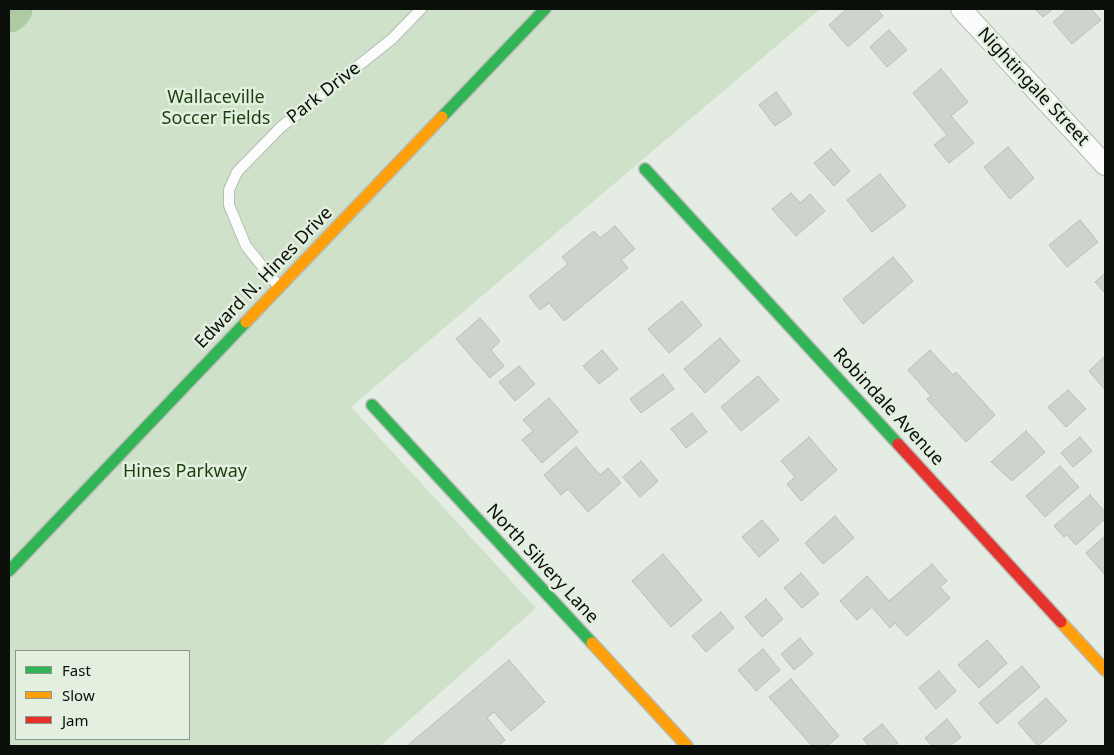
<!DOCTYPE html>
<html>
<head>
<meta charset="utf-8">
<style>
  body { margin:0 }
  #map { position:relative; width:1114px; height:755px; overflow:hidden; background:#e5ece3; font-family:"Noto Sans",sans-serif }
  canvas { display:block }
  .frame { position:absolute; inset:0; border:10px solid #0b0f09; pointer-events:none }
  .legend { position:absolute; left:15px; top:650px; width:175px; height:90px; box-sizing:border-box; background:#e3f0df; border:1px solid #8d9689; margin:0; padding:6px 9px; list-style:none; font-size:15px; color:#0b0f09 }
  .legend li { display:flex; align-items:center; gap:10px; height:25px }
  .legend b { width:25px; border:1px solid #8d9689 }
</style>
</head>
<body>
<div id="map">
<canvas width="1114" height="755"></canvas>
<div class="frame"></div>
<ul class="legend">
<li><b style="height:6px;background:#30b455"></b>Fast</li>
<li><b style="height:6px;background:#ff9f0a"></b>Slow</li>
<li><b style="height:6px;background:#e5322d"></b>Jam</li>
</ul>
</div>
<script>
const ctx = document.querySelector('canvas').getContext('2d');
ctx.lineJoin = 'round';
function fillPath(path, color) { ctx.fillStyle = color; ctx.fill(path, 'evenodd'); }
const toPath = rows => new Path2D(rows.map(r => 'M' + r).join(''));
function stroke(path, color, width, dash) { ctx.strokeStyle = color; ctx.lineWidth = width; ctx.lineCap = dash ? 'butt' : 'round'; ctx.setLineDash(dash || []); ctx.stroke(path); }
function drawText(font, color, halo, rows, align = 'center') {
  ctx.font = font + ' "Noto Sans",sans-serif'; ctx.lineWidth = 5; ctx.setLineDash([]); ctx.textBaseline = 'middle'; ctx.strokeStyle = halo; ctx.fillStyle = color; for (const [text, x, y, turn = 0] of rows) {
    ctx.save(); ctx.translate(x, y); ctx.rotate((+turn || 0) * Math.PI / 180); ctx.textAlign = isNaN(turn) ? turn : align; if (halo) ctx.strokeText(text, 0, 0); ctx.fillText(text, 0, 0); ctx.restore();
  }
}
const green = toPath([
  [9,9,820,9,351,407,536,608,380,746,9,746],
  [16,651,189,651,189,739,16,739]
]);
const river = toPath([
  [9,12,12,9]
]);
const building = toPath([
  [847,9,877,9,883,16,848,47,829,25,847,9],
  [1035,9,1053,9,1043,17,1035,9],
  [1068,9,1091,9,1101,20,1072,44,1053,22,1068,9],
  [889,30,907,50,887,67,870,47,889,30],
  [941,69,968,102,951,116,974,143,949,163,934,145,947,135,913,93,941,69],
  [776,92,792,114,775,126,759,105,776,92],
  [1008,147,1034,178,1010,199,984,167,1008,147],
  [831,149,850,171,834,186,814,163,831,149],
  [880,174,906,206,872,232,847,200,880,174],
  [791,193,800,203,810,194,825,211,796,236,772,209,791,193],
  [1080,220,1098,242,1067,267,1049,245,1080,220],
  [615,226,635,249,621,260,628,268,564,321,549,303,540,310,529,296,568,264,562,257,594,231,600,238,615,226],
  [893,257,913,281,863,324,843,299,893,257],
  [1105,273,1105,293,1095,282,1105,273],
  [682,301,702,325,669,353,648,329,682,301],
  [480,318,500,341,491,350,504,366,490,378,456,339,480,318],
  [720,338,740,361,705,393,684,369,720,338],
  [602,350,618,369,599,384,583,366,602,350],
  [930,350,953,375,956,372,995,415,966,442,927,399,931,396,908,370,930,350],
  [1105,356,1105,390,1089,371,1105,356],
  [519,366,535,384,515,401,499,382,519,366],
  [663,374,674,389,641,413,630,399,663,374],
  [758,376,779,400,741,431,721,407,758,376],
  [1068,390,1086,409,1066,427,1048,407,1068,390],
  [549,398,578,432,542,463,522,440,533,431,523,420,549,398],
  [692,413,707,432,686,448,671,429,692,413],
  [1026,431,1045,452,1012,481,991,462,1026,431],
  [809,437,837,470,801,501,787,484,795,477,781,461,809,437],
  [1080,437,1092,451,1073,467,1061,453,1080,437],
  [576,447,600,475,608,468,621,483,588,512,568,489,561,495,544,475,576,447],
  [641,461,658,481,640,497,623,477,641,461],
  [1060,466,1079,487,1045,517,1026,496,1060,466],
  [1090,495,1105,512,1105,519,1076,545,1067,535,1064,537,1054,526,1090,495],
  [835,516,854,538,823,564,805,543,835,516],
  [762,520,779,540,759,557,742,537,762,520],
  [1105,536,1105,575,1086,553,1105,536],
  [663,554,702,600,671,627,632,581,663,554],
  [932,564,947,581,940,587,950,598,907,636,895,623,890,628,872,607,857,620,840,601,867,576,889,601,932,564],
  [801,573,819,594,802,608,784,588,801,573],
  [766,599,783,619,762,637,745,617,766,599],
  [721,612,734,628,706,652,692,636,721,612],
  [800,638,813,654,794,670,781,654,800,638],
  [987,640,1007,663,979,688,958,665,987,640],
  [763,649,780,670,756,691,738,670,763,649],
  [509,660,545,702,511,731,494,712,487,718,505,740,498,746,407,746,509,660],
  [1022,666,1040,687,997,724,979,703,1022,666],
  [939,671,956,691,936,709,919,688,939,671],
  [791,679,839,736,827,746,812,746,769,697,791,679],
  [1046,698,1067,721,1038,746,1018,723,1046,698],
  [947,719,961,737,950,746,932,746,925,738,947,719],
  [882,724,898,743,894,746,869,746,863,739,882,724]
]);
const path = toPath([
  [9,82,68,9],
  [259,233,471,9],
  [9,497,236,258]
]);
const lane = toPath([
  [279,287,246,246,229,205,229,190,237,172,281,127,392,39,421,9]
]);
const street = toPath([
  [961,9,1105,165]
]);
const fast = toPath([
  [442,117,545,9],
  [645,169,898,444],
  [372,405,592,643],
  [9,571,246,322]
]);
const slow = toPath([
  [246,322,442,117],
  [1061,622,1105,670],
  [592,643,687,746]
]);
const jam = toPath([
  [898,444,1061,622]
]);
const streetNames = [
  ["Nightingale Street",1033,87,47],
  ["Park Drive",324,93,-38],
  ["Edward N. Hines Drive",264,278,-46],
  ["Robindale Avenue",888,407,47],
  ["North Silvery Lane",542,564,47]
];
const parkNames = [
  ["Wallaceville",216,98],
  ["Soccer Fields",216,119],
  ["Hines Parkway",185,472]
];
fillPath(green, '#cfe1c9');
stroke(river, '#aecaa5', 41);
fillPath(building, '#ced4cd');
stroke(building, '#b8bdb6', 1);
stroke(lane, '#b7bdb6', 12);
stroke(street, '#b7bdb6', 22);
stroke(fast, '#b7bdb6', 14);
stroke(slow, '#b7bdb6', 14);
stroke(jam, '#b7bdb6', 14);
stroke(path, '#d7d9d7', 3, [1, 4]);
stroke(lane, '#fbfcfb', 10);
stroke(street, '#fbfcfb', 20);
stroke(fast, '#30b455', 11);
stroke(slow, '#ff9f0a', 11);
stroke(jam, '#e5322d', 11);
drawText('18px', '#0b0f09', '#e3f0df', streetNames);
drawText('18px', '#1b3f0d', '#e3f0df', parkNames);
</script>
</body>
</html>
